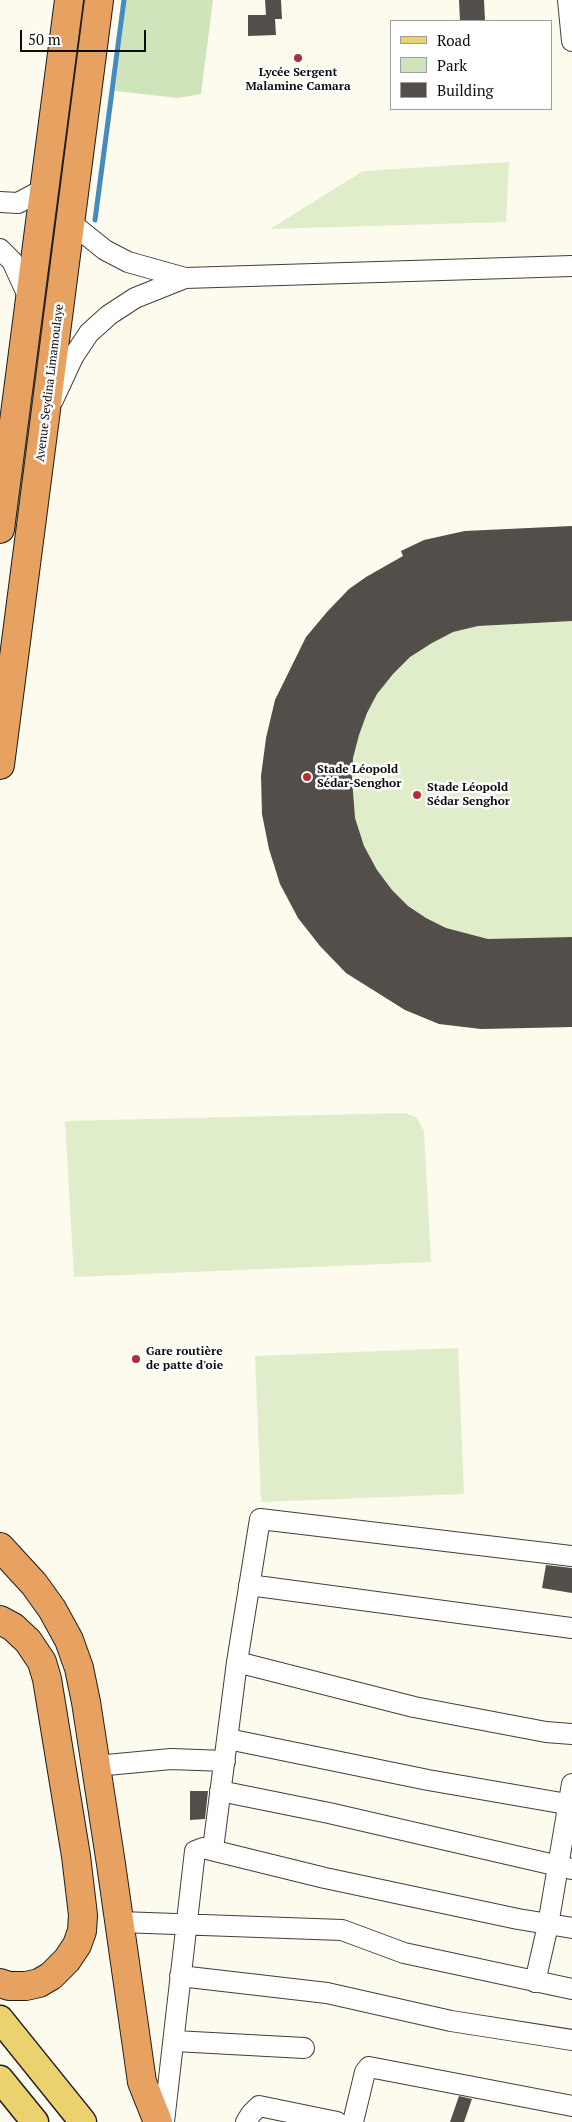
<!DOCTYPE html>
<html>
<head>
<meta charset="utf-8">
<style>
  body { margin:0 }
  #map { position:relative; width:572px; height:2122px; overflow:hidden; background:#fdfbed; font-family:"PT Serif",serif }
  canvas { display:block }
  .legend { position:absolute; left:390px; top:20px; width:162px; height:90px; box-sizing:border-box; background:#fff; border:1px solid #9e9e9e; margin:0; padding:6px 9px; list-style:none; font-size:15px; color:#0c0c0c }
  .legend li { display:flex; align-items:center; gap:10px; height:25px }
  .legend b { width:25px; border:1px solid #9e9e9e }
  .scale { position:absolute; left:20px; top:30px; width:126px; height:22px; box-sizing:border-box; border:2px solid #0c0c0c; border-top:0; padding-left:6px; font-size:15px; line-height:18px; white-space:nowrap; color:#0c0c0c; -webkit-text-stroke:4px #fff; paint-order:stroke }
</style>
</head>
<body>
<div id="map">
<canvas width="572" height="2122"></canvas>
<ul class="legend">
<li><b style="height:6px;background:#ecd16f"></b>Road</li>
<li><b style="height:14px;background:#cfe4ba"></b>Park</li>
<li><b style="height:14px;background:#544e4a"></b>Building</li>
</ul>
<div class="scale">50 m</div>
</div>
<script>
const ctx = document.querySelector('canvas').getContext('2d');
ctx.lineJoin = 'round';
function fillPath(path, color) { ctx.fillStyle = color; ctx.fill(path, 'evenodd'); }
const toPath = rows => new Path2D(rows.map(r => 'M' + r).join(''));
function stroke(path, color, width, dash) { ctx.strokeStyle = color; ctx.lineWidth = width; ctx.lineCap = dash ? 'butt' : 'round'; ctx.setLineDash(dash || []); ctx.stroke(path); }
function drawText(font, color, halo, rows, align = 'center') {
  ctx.font = font + ' "PT Serif",serif'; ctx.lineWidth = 5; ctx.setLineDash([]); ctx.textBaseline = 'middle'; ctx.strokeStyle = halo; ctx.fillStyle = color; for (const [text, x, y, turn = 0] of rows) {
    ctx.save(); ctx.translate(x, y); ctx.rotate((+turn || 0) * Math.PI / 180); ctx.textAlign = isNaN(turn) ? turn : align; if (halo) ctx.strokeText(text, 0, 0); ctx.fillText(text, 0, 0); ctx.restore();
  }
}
const green = toPath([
  [126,0,213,0,201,94,178,98,115,91]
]);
const pitch = toPath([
  [509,162,506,222,270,229,363,171],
  [572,526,572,1027,481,1029,439,1024,405,1010,346,973,320,946,298,918,280,884,269,849,262,814,266,738,275,700,306,637,327,612,349,589,403,556,401,551,424,540,465,531],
  [405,1113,416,1117,424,1131,431,1262,74,1277,65,1121],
  [458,1348,464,1494,261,1502,255,1356]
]);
const stream = toPath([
  [95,220,124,0]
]);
const building = toPath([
  [265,0,281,0,282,19,275,19,276,35,248,36,248,15,266,15],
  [459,0,484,0,485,21,460,21],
  [572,526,572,621,478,626,453,632,432,643,410,657,393,674,377,694,367,713,359,735,353,758,352,778,355,818,364,846,377,870,392,890,408,906,426,918,446,928,488,939,572,937,572,1027,481,1029,439,1024,405,1010,346,973,320,946,298,918,280,884,269,849,262,814,261,776,266,738,275,700,306,637,327,612,349,589,366,577,403,556,401,551,424,540,465,531],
  [546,1565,572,1568,572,1593,542,1588],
  [190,1791,208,1791,205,1819,190,1820],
  [459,2096,472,2099,464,2122,450,2122]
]);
const minor = toPath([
  [568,0,572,41],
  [0,202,18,203,44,189],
  [70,222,105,250,128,262,185,278,572,266],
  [0,249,12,261,29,298],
  [53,400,73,357,89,333,109,315,135,298,185,278],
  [249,1585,572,1628],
  [237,1662,414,1707,546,1732,572,1734],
  [228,1739,428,1780,572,1805],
  [96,1766,171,1759,225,1761],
  [220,1791,329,1813,572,1869],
  [213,1849,237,1662,260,1519,572,1556],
  [120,1922,342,1930,404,1953,572,1989],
  [180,1976,327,1993,451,2021,572,2040],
  [535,1982,548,1925,572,1784],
  [175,2041,304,2048],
  [164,2122,195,1851,203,1848,325,1878,518,1919,572,1928],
  [246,2122,251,2114,259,2106,337,2122],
  [353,2122,365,2072,369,2067,572,2106]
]);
const major = toPath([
  [0,2019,83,2122],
  [0,2079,35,2122]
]);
const highway = toPath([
  [0,529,69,0],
  [0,765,99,0],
  [0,1547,34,1584,52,1609,69,1640,79,1668,86,1702,111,1864,142,2082,158,2122],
  [0,1620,13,1627,28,1641,42,1662,47,1679,76,1856,83,1915,82,1931,77,1945,67,1960,51,1976,39,1983,26,1986,9,1986,0,1983]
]);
const markers = [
  [298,58,5,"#af3134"],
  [307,777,5,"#af3134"],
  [417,795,5,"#af3134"],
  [136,1359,5,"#af3134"]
];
const poiNames = [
  ["Lycée Sergent",298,73,"center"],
  ["Malamine Camara",298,87,"center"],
  ["Stade Léopold",317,770],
  ["Sédar-Senghor",317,784],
  ["Stade Léopold",427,788],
  ["Sédar Senghor",427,802],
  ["Gare routière",146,1352],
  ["de patte d'oie",146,1366]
];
const streetNames = [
  ["Avenue Seydina Limamoulaye",50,383,-83]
];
fillPath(green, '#cfe4ba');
fillPath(pitch, '#e0edcb');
stroke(stream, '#448bc0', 5);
fillPath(building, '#544e4a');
stroke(minor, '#3f3f3f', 22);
stroke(major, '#1d1d1d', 29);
stroke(highway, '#1d1d1d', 30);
stroke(minor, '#fff', 20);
stroke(major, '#ecd16f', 26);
stroke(highway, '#e7a262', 28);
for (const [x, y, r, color] of markers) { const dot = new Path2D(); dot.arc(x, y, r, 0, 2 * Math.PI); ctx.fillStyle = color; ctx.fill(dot); stroke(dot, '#fff', 2); }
drawText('bold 12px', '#0c0c0c', '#fff', poiNames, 'left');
drawText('12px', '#0c0c0c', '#fff', streetNames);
</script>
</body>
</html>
